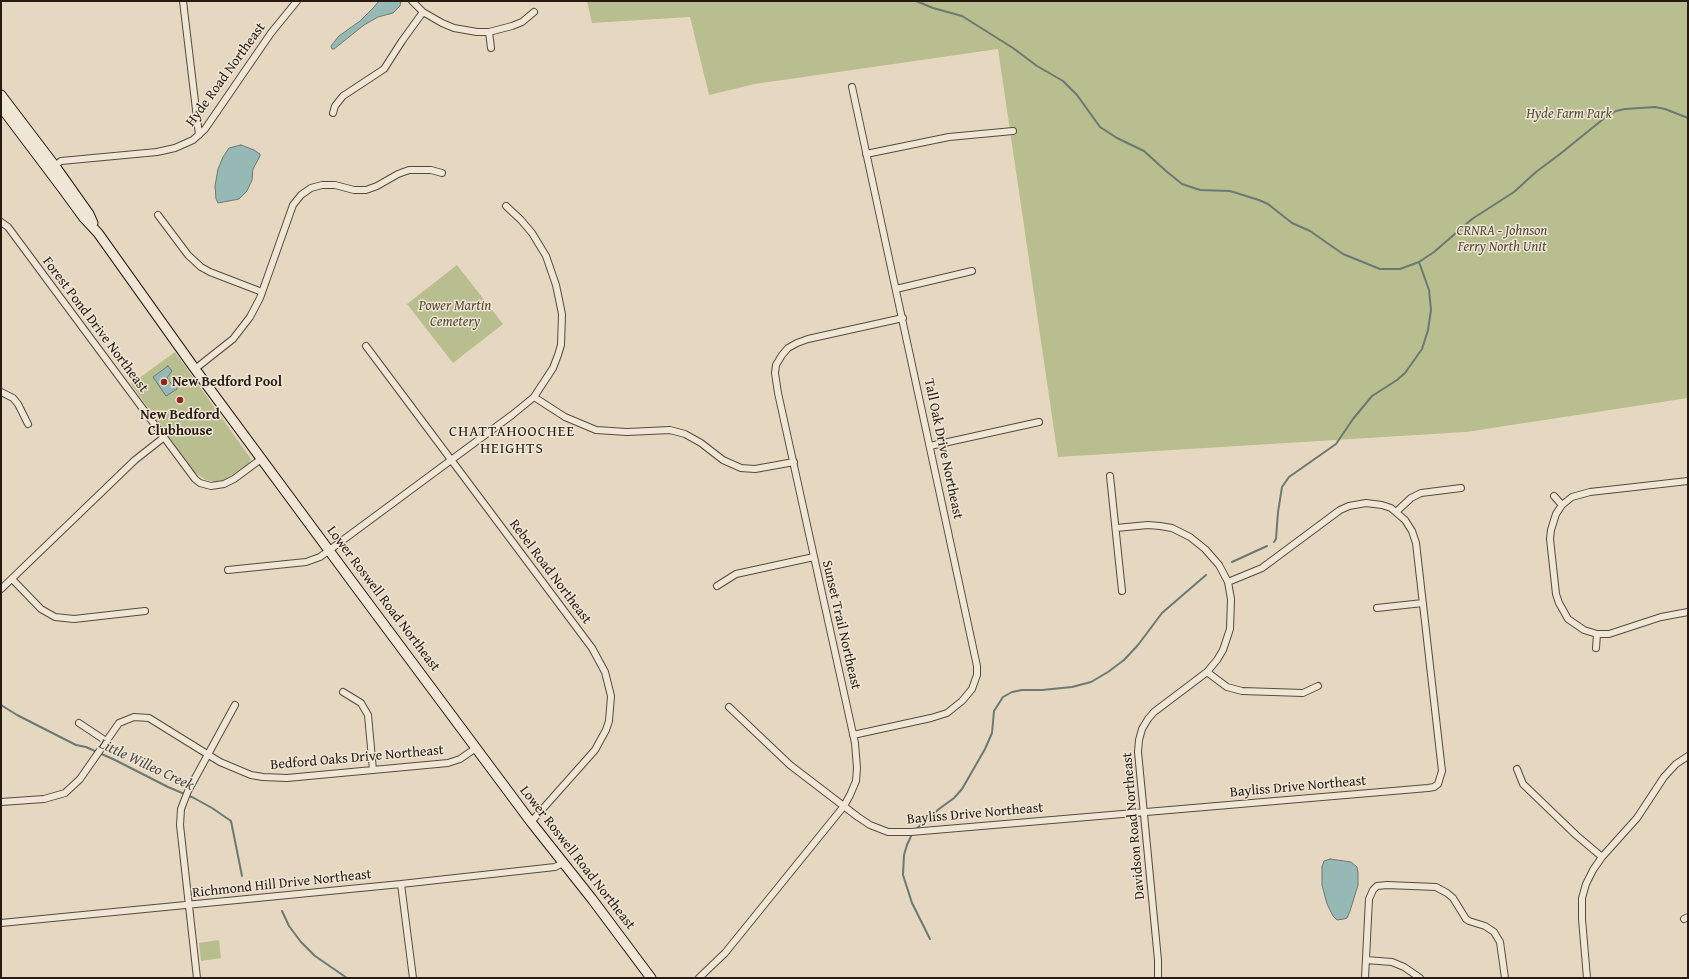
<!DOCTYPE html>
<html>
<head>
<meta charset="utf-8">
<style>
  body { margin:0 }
  #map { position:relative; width:1689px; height:979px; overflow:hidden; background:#e6d8c0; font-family:"Gentium Book Plus",serif }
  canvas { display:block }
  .frame { position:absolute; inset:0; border:2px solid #271a11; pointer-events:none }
</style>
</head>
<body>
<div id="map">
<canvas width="1689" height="979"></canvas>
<div class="frame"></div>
</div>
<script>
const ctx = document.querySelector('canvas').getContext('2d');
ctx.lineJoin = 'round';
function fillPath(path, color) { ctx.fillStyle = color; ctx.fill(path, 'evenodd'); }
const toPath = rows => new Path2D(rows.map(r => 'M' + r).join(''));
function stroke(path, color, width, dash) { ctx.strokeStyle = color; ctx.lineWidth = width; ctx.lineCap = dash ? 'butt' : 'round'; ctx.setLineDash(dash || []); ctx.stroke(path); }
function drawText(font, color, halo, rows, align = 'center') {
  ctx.font = font + ' "Gentium Book Plus",serif'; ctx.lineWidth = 3; ctx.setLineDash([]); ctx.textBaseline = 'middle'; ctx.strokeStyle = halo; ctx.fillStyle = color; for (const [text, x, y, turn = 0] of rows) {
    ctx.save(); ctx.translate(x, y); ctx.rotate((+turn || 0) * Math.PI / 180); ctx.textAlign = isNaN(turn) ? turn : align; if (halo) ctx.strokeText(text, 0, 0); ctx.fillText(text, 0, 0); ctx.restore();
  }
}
const green = toPath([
  [587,1,1688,1,1688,398,1466,432,1058,457,998,49,755,84,709,95,690,17,592,23],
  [457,265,503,324,453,363,407,304],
  [175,352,251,459,248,464,224,481,217,482,206,480,194,472,131,384],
  [219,940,221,958,201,961,199,943]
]);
const water = toPath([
  [379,1,401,1,400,6,393,13,378,17,364,25,334,49,332,49,331,46,339,36,360,21,373,8,379,1],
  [241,145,254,150,260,154,260,156,253,169,252,180,247,191,239,199,218,203,216,199,215,186,218,169,223,157,229,148,241,145],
  [168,366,172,371,167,378,174,387,175,386,177,389,166,396,153,377,168,366],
  [1330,859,1351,862,1357,867,1358,873,1358,885,1350,911,1347,918,1344,919,1337,920,1333,916,1327,904,1322,885,1322,867,1324,861,1330,859]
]);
const stream = toPath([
  [916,1,933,8,962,16,1013,48,1037,66,1063,81,1077,95,1100,127,1117,138,1144,151,1166,171,1182,184,1200,190,1230,191,1259,200,1268,204,1292,223,1310,231,1343,254,1380,269,1400,269,1419,262,1434,252,1472,219,1514,192,1536,172,1560,154,1607,116,1616,111,1625,109,1655,107,1665,109,1688,118],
  [1274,542,1276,539,1278,512,1282,487,1289,477,1336,444,1353,419,1372,396,1397,380,1405,373,1422,349,1428,330,1431,310,1429,290,1419,262],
  [1232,562,1267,546],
  [1,705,17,715,76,745,86,747,115,760,168,787,194,798,212,808,231,821,242,876],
  [915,830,939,809,954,798,962,789,985,749,992,733,994,711,1003,697,1012,692,1022,690,1042,690,1072,687,1091,682,1108,672,1124,660,1138,645,1162,613,1206,575],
  [912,834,907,845,904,855,903,875,912,903,930,939],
  [282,911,289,926,301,942,315,956,347,978]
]);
const street = toPath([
  [183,1,199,135],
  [412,1,423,12,442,23,454,28,477,32,489,32,512,26,522,22,534,12],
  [489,32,491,48],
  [852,87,977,666,977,675,972,689,962,701,947,713,931,718,853,735],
  [333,113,335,106,343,96,384,69,402,41,423,12],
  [866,154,949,137,1013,131],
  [52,168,61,161,157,152,175,148,193,140,205,129,271,33,297,1],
  [158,215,188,255,201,267,210,272,262,292],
  [1,222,8,227,195,479,200,483,211,486,224,484,234,479,261,459],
  [896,289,972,271],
  [366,346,592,648,605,672,611,696,609,721,606,730,595,750,531,822],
  [195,369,233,339,250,317,260,298,293,205,301,195,311,188,322,185,335,185,354,190,366,190,377,186,398,174,409,170,431,170,442,173],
  [1,392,13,398,18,404,28,424],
  [534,397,565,417,596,430,627,432,670,430,685,434,701,443,723,460,741,468,755,469,794,462],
  [930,446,1039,422],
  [1110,476,1122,591],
  [1688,481,1590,492,1572,497,1562,505,1556,514,1551,530,1550,539,1556,594,1559,603,1568,619,1584,630,1597,634,1609,634,1661,617,1688,612],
  [1554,496,1562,505],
  [1396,512,1411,498,1421,493,1461,488],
  [1116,528,1148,525,1160,526,1172,528,1190,537,1205,549,1219,565,1228,582,1231,599,1230,629,1223,650,1217,660,1207,672,1154,712,1148,719,1142,729,1139,740,1138,752,1158,960,1158,978],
  [228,570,306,562,320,557,512,415,534,397,553,368,558,355,561,345,562,314,556,285,546,256,532,233,521,220,506,206],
  [12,579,41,609,55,617,74,619,145,611],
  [717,586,736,574,814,557],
  [1,589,135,460,163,438],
  [1377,608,1423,603],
  [1596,648,1597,634],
  [1207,672,1227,687,1242,691,1303,693,1318,686],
  [343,692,361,703,368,715,373,770],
  [729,707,790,765,858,817,870,825,888,832,911,832,1428,788,1434,787,1438,784,1442,771,1416,543,1412,531,1405,520,1391,508,1382,505,1366,503,1349,506,1340,510,1262,568,1228,582],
  [79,723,106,741],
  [1517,769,1523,784,1576,835,1602,857],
  [1,802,44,799,65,793,80,779,119,723,134,717,149,718,220,762,251,775,263,777,287,778,448,763,460,759,476,748],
  [401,884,413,978],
  [1684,919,1688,917],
  [1,923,401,884,555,867,563,863],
  [1366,960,1392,962,1404,967,1420,978],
  [197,978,180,825,181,809,188,791,235,705],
  [699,978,725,953,844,806,850,795,856,781,857,768,855,743,778,393,775,373,776,365,782,355,788,348,797,343,808,339,903,318],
  [1365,978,1369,899,1373,890,1377,886,1387,885,1436,887,1447,893,1453,898,1466,919,1469,921,1485,926,1494,932,1500,942,1505,978],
  [1587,978,1582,919,1582,898,1586,884,1593,870,1602,857,1637,818,1664,777,1676,764,1688,756]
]);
const secondary = toPath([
  [1,95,55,166,89,214,93,223],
  [1,107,62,188,84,218,98,233,195,369,356,587,531,822,592,899,651,978]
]);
const markers = [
  [164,382,4,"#8f2418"],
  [180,400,4,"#8f2418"]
];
const streetNames = [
  ["Hyde Road Northeast",226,75,-54],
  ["Forest Pond Drive Northeast",95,325,53],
  ["Tall Oak Drive Northeast",943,449,78],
  ["Rebel Road Northeast",550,572,53],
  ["Lower Roswell Road Northeast",383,599,53],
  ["Sunset Trail Northeast",841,625,77],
  ["Bedford Oaks Drive Northeast",357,758,-5],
  ["Bayliss Drive Northeast",1298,787,-5],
  ["Bayliss Drive Northeast",975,814,-5],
  ["Davidson Road Northeast",1134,826,-95],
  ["Lower Roswell Road Northeast",577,858,52],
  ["Richmond Hill Drive Northeast",282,884,-6]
];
const parkNames = [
  ["Hyde Farm Park",1569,114],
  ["CRNRA - Johnson",1502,231],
  ["Ferry North Unit",1502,247],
  ["Power Martin",455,306],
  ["Cemetery",455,322]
];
const poiNames = [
  ["New Bedford Pool",172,382],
  ["New Bedford",180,415,"center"],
  ["Clubhouse",180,431,"center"]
];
const neighbourhoodNames = [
  ["CHATTAHOOCHEE",512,432],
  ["HEIGHTS",512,449]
];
const waterNames = [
  ["Little Willeo Creek",146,765,25]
];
fillPath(green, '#b9be8f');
fillPath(water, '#97b9b6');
stroke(water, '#6a7974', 1);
stroke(stream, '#6a7974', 2);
stroke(street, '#574a3d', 8);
stroke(secondary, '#271a11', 11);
stroke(street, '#efe6d6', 6);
stroke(secondary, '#efe6d6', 9);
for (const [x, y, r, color] of markers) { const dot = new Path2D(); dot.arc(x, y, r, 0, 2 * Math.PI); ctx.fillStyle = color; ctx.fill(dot); stroke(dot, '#efe6d6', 1.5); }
drawText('14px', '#271a11', '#efe6d6', streetNames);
drawText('italic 14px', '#534b37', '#efe6d6', parkNames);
drawText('bold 14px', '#271a11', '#efe6d6', poiNames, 'left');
ctx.letterSpacing = '1px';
drawText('15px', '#271a11', '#efe6d6', neighbourhoodNames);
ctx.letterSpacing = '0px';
drawText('italic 15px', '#494a43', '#efe6d6', waterNames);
</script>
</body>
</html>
